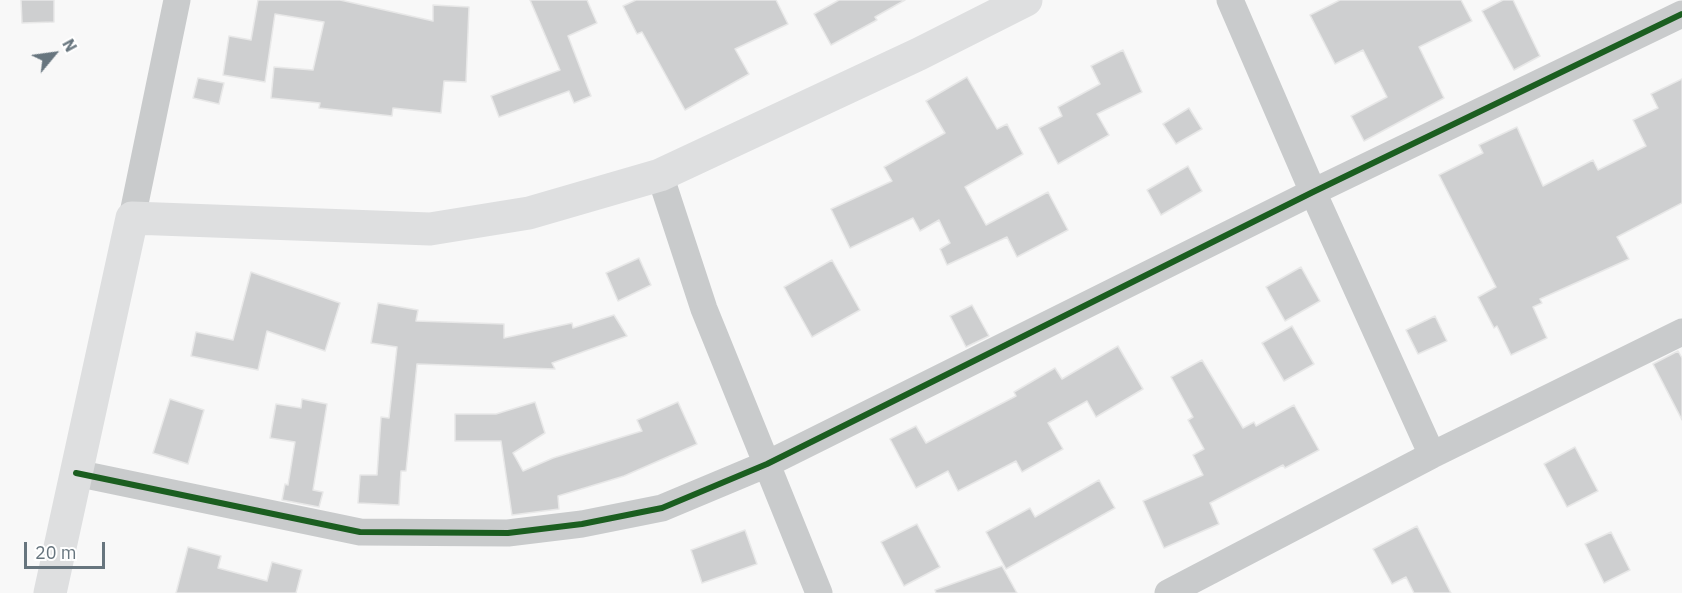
<!DOCTYPE html>
<html>
<head>
<meta charset="utf-8">
<style>
  body { margin:0 }
  #map { position:relative; width:1682px; height:593px; overflow:hidden; background:#f8f8f8; font-family:"IBM Plex Sans",sans-serif }
  canvas { display:block }
  .north { position:absolute; left:24px; top:24px; width:60px; height:60px; -webkit-text-stroke:4px #fff; paint-order:stroke; rotate:61deg; font-size:16px; font-weight:700; line-height:24px; text-align:center; color:#67757e }
  .north::after { content:''; display:block; margin:auto; width:21px; height:27px; background:#67757e; clip-path:polygon(50% 0,100% 100%,50% 72%,0 100%) }
  .scale { position:absolute; left:24px; top:542px; width:81px; height:27px; box-sizing:border-box; border:3px solid #67757e; border-top:0; padding-left:8px; font-size:18px; line-height:21px; white-space:nowrap; color:#67757e; -webkit-text-stroke:4px #fff; paint-order:stroke }
</style>
</head>
<body>
<div id="map">
<canvas width="1682" height="593"></canvas>
<div class="north">N</div>
<div class="scale">20 m</div>
</div>
<script>
const ctx = document.querySelector('canvas').getContext('2d');
ctx.lineJoin = 'round';
function fillPath(path, color) { ctx.fillStyle = color; ctx.fill(path, 'evenodd'); }
const toPath = rows => new Path2D(rows.map(r => 'M' + r).join(''));
function stroke(path, color, width, dash) { ctx.strokeStyle = color; ctx.lineWidth = width; ctx.lineCap = dash ? 'butt' : 'round'; ctx.setLineDash(dash || []); ctx.stroke(path); }
const building = toPath([
  [21,0,54,0,54,22,22,23,21,0],
  [258,0,340,0,433,21,433,5,469,7,466,82,444,81,441,113,393,108,392,116,319,108,320,103,271,98,274,67,313,70,324,22,275,14,265,82,223,75,229,36,251,40,258,0],
  [530,0,587,0,597,23,568,36,591,96,574,103,569,91,499,117,491,96,560,70,530,0],
  [636,0,776,0,788,24,735,49,749,74,685,110,642,32,637,34,623,6,636,0],
  [839,0,905,0,875,17,877,20,831,45,814,14,839,0],
  [1340,0,1461,0,1472,21,1419,47,1444,98,1364,141,1351,116,1387,97,1363,50,1335,64,1310,15,1340,0],
  [1503,0,1513,0,1540,56,1514,70,1482,11,1503,0],
  [1123,50,1142,92,1097,114,1109,135,1058,164,1039,128,1062,116,1058,107,1100,84,1091,66,1123,50],
  [967,77,997,129,1007,124,1023,154,965,187,986,225,1048,192,1068,230,1017,257,1007,237,947,265,940,249,950,243,939,220,920,231,913,218,850,248,831,209,892,181,884,167,945,133,926,101,967,77],
  [198,78,224,83,219,104,193,98,198,78],
  [1682,79,1682,203,1617,237,1629,259,1540,299,1542,303,1533,307,1547,338,1511,355,1497,326,1494,328,1478,297,1496,287,1439,175,1483,153,1479,145,1517,127,1543,186,1593,160,1598,170,1646,146,1633,120,1658,108,1651,94,1682,79],
  [1189,108,1202,129,1176,144,1163,124,1189,108],
  [1188,166,1202,191,1161,215,1147,190,1188,166],
  [639,258,651,285,618,301,606,273,639,258],
  [832,260,860,310,812,337,784,287,832,260],
  [1301,267,1320,301,1285,321,1266,287,1301,267],
  [251,272,340,303,325,351,267,331,258,370,191,356,196,332,233,340,251,272],
  [378,303,418,310,416,321,504,324,504,338,572,323,573,328,614,315,627,336,552,363,555,369,417,364,406,471,401,471,399,505,358,503,360,475,377,475,381,417,389,418,397,347,371,343,378,303],
  [972,305,989,336,966,347,950,316,972,305],
  [1435,316,1447,341,1418,354,1406,330,1435,316],
  [1292,326,1314,364,1284,381,1262,343,1292,326],
  [1118,346,1143,389,1096,417,1087,401,1048,423,1063,449,1022,472,1016,461,958,491,948,471,916,488,890,439,916,426,926,443,1016,396,1014,392,1055,368,1062,379,1118,346],
  [1678,351,1682,358,1682,420,1653,364,1678,351],
  [1202,360,1243,428,1254,422,1256,426,1294,405,1319,450,1285,468,1283,465,1210,503,1219,524,1164,548,1143,501,1203,475,1193,455,1204,449,1188,420,1193,417,1171,377,1202,360],
  [170,399,204,410,188,464,153,453,170,399],
  [302,399,327,404,313,490,323,492,319,507,282,500,285,484,288,485,295,442,270,438,276,404,301,408,302,399],
  [535,402,545,433,513,453,523,471,553,458,642,431,637,420,678,402,697,444,624,476,558,496,559,509,512,515,501,441,455,441,455,414,496,414,535,402],
  [1575,447,1598,491,1567,507,1544,464,1575,447],
  [1099,480,1115,508,1006,569,986,532,1030,508,1035,517,1099,480],
  [917,524,940,567,904,586,881,542,917,524],
  [1417,526,1451,593,1414,593,1406,577,1392,584,1373,549,1417,526],
  [745,530,757,564,702,583,691,550,745,530],
  [1611,532,1630,570,1604,583,1585,544,1611,532],
  [188,547,221,556,218,568,267,581,272,562,302,570,296,593,176,593,188,547],
  [1002,566,1017,593,936,593,935,590,1002,566]
]);
const street = toPath([
  [1230,0,1313,192,1432,455],
  [660,175,704,309,819,593],
  [132,218,177,0],
  [76,473,360,532,508,533,582,524,662,508,767,464,1313,192,1682,14],
  [1168,593,1432,455,1682,332]
]);
const secondary = toPath([
  [50,593,132,218,430,229,529,213,660,175,919,54,1026,0]
]);
const cycleway = toPath([
  [76,473,360,532,508,533,582,524,662,508,767,464,1313,192,1682,14]
]);
fillPath(building, '#cecfd0');
stroke(building, '#e8e8e8', 1.5);
stroke(street, '#c9cbcc', 27);
stroke(secondary, '#dedfe0', 33);
stroke(cycleway, '#1b5e20', 6);
</script>
</body>
</html>
